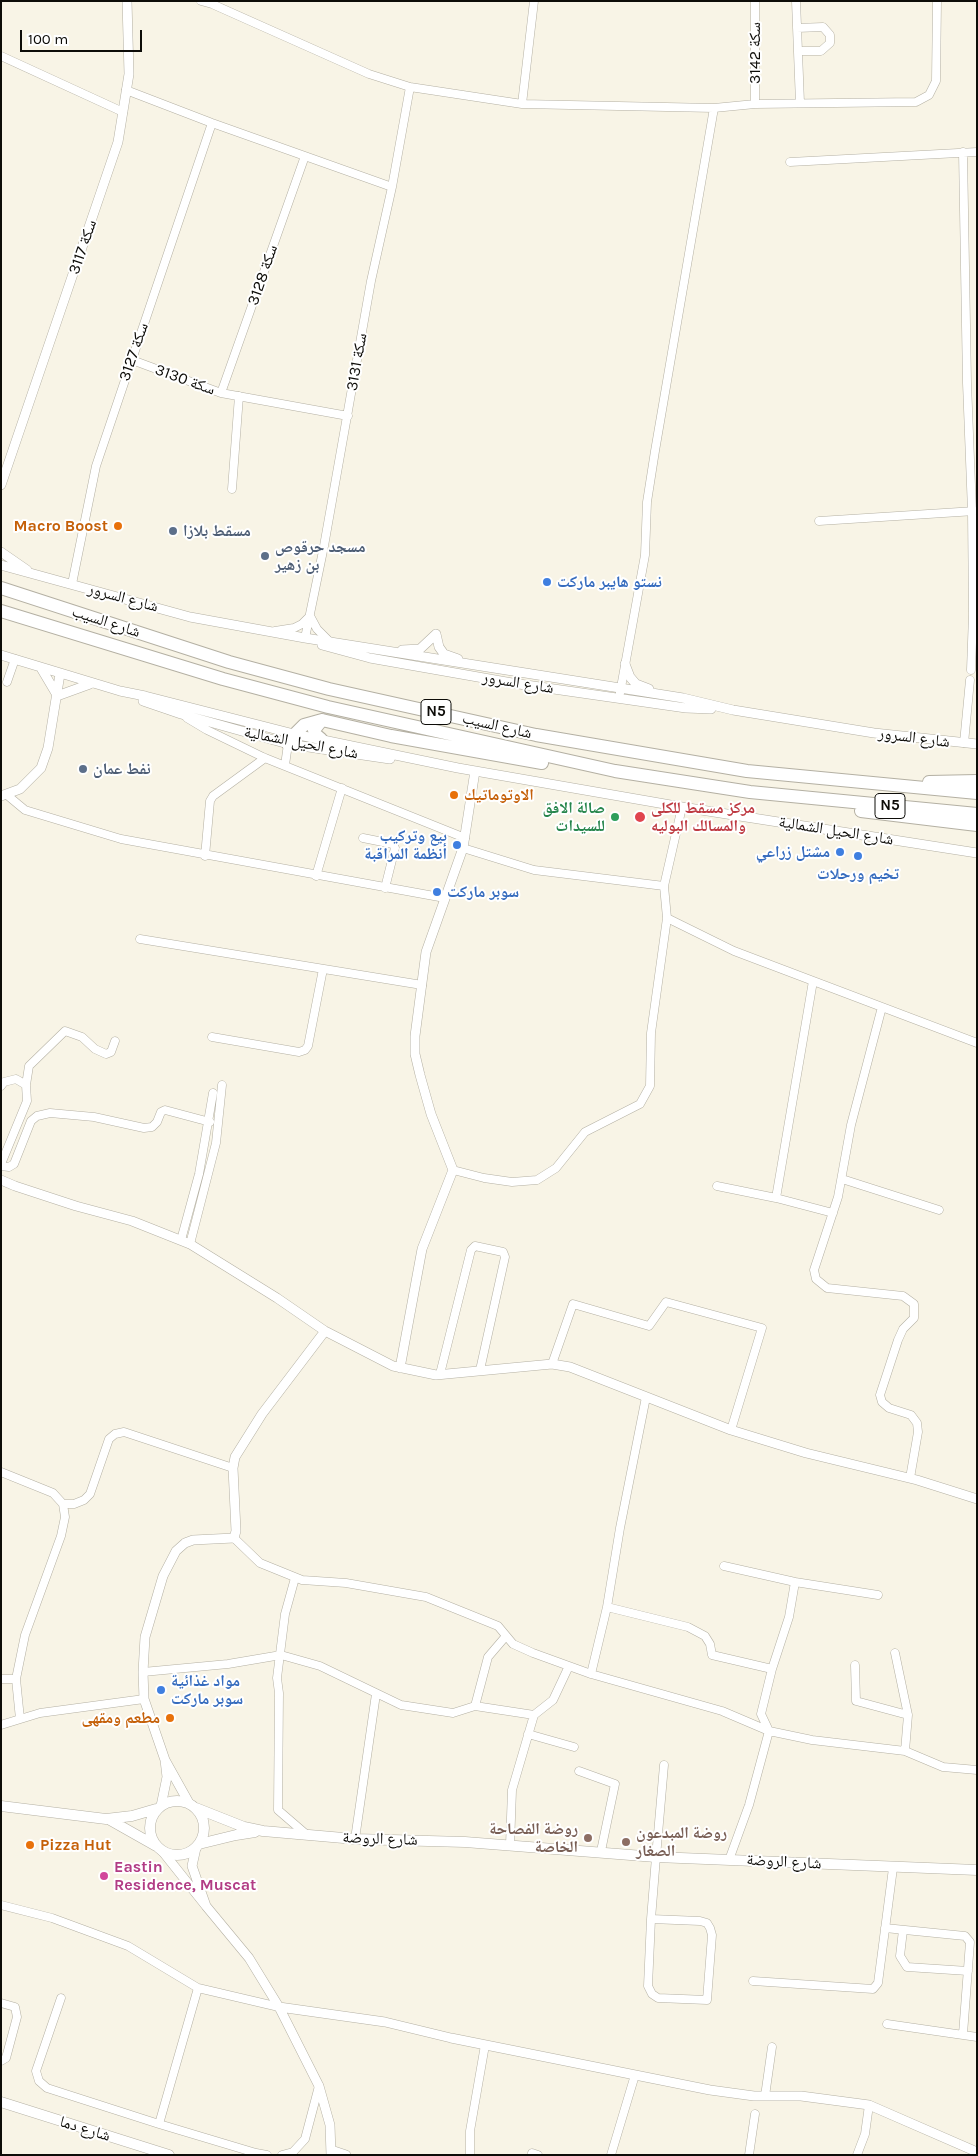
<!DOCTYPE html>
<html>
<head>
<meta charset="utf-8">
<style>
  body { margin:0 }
  #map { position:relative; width:978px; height:2156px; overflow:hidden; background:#f8f4e6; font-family:Karla,sans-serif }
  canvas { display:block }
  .frame { position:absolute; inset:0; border:2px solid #0d0c08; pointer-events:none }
  .scale { position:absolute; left:20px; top:30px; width:122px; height:22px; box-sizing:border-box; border:2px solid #0d0c08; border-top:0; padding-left:6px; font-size:15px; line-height:18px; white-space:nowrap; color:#0d0c08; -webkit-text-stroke:4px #fff; paint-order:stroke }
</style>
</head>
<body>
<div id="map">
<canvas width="978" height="2156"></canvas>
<div class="frame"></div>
<div class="scale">100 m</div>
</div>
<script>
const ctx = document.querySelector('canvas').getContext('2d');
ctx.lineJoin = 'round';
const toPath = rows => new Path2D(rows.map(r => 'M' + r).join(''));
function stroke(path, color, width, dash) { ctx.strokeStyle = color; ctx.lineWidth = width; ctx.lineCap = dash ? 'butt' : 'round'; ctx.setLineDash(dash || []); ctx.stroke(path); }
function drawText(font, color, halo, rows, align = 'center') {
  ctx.font = font + ' Karla,"Noto Naskh Arabic",sans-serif'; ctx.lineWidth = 4; ctx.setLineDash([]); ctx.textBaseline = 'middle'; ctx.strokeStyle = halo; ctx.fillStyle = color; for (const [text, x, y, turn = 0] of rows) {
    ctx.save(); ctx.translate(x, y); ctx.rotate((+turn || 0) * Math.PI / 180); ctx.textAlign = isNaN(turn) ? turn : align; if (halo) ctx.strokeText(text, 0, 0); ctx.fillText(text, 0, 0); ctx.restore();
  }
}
const minor = toPath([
  [201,1,212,4,369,74,410,87,522,104,714,108,755,104,916,102,929,95,936,81,937,1],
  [755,1,755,104],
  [796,1,800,103],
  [797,28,823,27,830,35,830,43,821,51,798,51],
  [1,56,123,112],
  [126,90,212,123,392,187],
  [522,104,534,1],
  [963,152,967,383,972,511,973,615,971,670],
  [790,162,977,152],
  [132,360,221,393,348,416],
  [221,393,305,156],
  [232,489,239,396],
  [819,521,975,511],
  [72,584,96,466,212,123],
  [275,631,294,628,302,624,310,616,317,629,330,642],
  [305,638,324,546,371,281,392,187,410,87],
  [7,682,15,659],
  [620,693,645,555,647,502,655,451,714,108],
  [187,718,207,730,265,758,465,838],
  [964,743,970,680],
  [285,765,288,744],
  [7,795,25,810,121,839,445,898],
  [363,838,393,844,395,848,385,888],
  [463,848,534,870,664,886],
  [205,856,210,801,213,796,265,758],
  [316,876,342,788],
  [667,918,734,951,977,1043],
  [140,939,422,985],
  [882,1007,851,1125,838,1197,814,1270,816,1279,827,1288,903,1296,914,1304,914,1318,903,1329,898,1340,880,1395,882,1402,889,1408,911,1415,917,1423,918,1432,910,1478],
  [212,1037,299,1052,305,1050,308,1046,323,969],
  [1,1086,4,1082,16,1079,26,1085],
  [1,1164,27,1101,26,1085,29,1066,65,1031,82,1037,95,1049,106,1054,111,1052,115,1041],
  [1,1166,9,1167,14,1164,31,1121,37,1116,50,1113,94,1117,144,1128,152,1127,157,1122,161,1112,165,1110,210,1122],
  [453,1170,484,1178,512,1182,537,1180,556,1168,585,1132,640,1104,650,1086,651,1033,667,918,664,886,682,807],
  [842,1179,939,1210],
  [717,1186,776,1198,833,1213],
  [776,1198,813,981],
  [181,1240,199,1174,213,1093],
  [190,1244,216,1143,222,1085],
  [552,1364,573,1304,649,1326,666,1302,762,1328,731,1430],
  [440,1374,471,1250,475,1246,503,1252,505,1257,480,1370],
  [1,1472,53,1493,63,1504,65,1517,61,1536,25,1635,16,1679,20,1719],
  [63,1504,74,1504,84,1500,90,1494,109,1439,115,1434,124,1432,233,1468],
  [234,1538,260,1563,302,1580,346,1583,426,1597,498,1626,513,1644,533,1653,591,1674,722,1711,769,1731,812,1740,905,1751,943,1767,977,1770],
  [724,1566,795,1582,789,1617,772,1669,761,1714,769,1731,749,1805,729,1860],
  [295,1578,285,1614,277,1678,279,1693,278,1810,307,1835],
  [795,1582,878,1595],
  [607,1607,620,1528,646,1397],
  [895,1653,908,1715,905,1751],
  [855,1665,856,1701,908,1715],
  [143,1672,228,1664,281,1655,320,1666,401,1705,453,1713,475,1706,534,1715,553,1700,569,1666],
  [591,1674,607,1607,688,1627,705,1636,710,1644,712,1655,772,1669],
  [1,1679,16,1679],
  [475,1706,488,1657,506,1636],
  [1,1725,40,1713,144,1699],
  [528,1734,574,1747],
  [579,1771,615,1784,601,1851],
  [355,1839,376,1694],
  [510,1845,512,1790,534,1715],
  [1,1905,52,1918,128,1946,198,1988,279,2007],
  [651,1919,700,1921,707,1923,710,1928,712,1935,707,2000,658,1998,652,1994,648,1986,651,1919,656,1857,664,1765],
  [885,1928,965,1936,970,1942,963,2034],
  [903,1930,900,1956,907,1967,968,1971],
  [753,1981,873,1989,878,1983,893,1868],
  [61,1998,36,2071,39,2081,47,2088,159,2124,256,2153,267,2155],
  [1,2003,15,2007,17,2017,6,2058,1,2061],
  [887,2024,977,2037],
  [765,2096,772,2047],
  [159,2124,198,1988],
  [532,2153,538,2155],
  [282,2155,293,2152,305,2139,319,2086],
  [470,2155,470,2131,485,2045],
  [611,2155,635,2075],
  [749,2155,755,2114],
  [857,2155,865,2134,869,2105]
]);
const tertiary = toPath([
  [1,485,118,142,129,74,127,1],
  [1,552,27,570],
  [1,565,190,617,305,638,683,698,733,710,874,733,977,744],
  [436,634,439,647,444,654,458,659],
  [322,645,370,658,512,683,686,708,711,709],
  [402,650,420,649,436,634],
  [1,655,120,691,145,696,294,734,458,768,682,807,977,853],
  [625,664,630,677,636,684,649,689],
  [41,668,57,695],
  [57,696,90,684],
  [143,701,181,714,288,744,390,759],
  [1,796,20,789,41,768,48,748,60,674],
  [1,1180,15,1186,76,1206,132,1221,190,1244,277,1298,325,1331,393,1366,436,1375,552,1364,570,1367,731,1430,806,1453,917,1480,977,1499],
  [400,1368,422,1249,453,1170,431,1114,420,1075,415,1054,415,1036,426,952,463,848,475,771],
  [165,1760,144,1699,143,1672,145,1637,163,1576,176,1551,185,1543,193,1540,234,1538,236,1531,233,1468,235,1457,262,1414,325,1331],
  [161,1806,167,1777,165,1760,189,1803],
  [163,1852,206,1906,192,1866,196,1848],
  [206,1906,249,1958,279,2007,319,2086,330,2125,331,2155],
  [279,2007,385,2022,451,2038,710,2090,754,2096,801,2096,869,2105,977,2152],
  [331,2150,346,2155]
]);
const secondary = toPath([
  '150 1828a27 27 0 1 1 54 0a27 27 0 1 1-54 0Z',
  [1,1806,106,1819,132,1816,156,1809],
  [196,1808,244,1827,263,1831,355,1839,465,1842,656,1857,977,1870],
  [110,1820,156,1846],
  [199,1844,236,1835,255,1832],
  [1,2102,169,2155]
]);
const trunk = toPath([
  [1,588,229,662,329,689,536,735,747,771,977,793],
  [1,611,223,679,328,707,615,771,750,792,977,814],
  [321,739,315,734,314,730,322,720],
  [288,744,292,737,304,725,322,720,391,736,542,763],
  [929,782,977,781],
  [861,811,977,825]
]);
const markers = [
  [118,526,5,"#e8710a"],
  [173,531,5,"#5c6f8a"],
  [265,556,5,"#5c6f8a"],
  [547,582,5,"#3f7fe0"],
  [83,769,5,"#5c6f8a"],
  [454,795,5,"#e8710a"],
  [615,817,5,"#2e9e5b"],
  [640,817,6,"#e0444e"],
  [457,845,5,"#3f7fe0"],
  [840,852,5,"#3f7fe0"],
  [858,856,5,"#3f7fe0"],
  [437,892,5,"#3f7fe0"],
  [161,1690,5,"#3f7fe0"],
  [170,1718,5,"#e8710a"],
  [588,1838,5,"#8d6e63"],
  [626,1842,5,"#8d6e63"],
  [30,1845,5,"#e8710a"],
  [104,1876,5,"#d1479c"]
];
const shields = [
  [436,712,30],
  [890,806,30]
];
const shieldNames = [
  ["N5",436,712],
  ["N5",890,806]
];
const streetNames = [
  ["سكة 3142",755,53,-90],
  ["سكة 3117",83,247,-71],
  ["سكة 3128",263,275,-71],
  ["سكة 3127",134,352,-71],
  ["سكة 3131",357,362,-80],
  ["سكة 3130",185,380,20],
  ["شارع السرور",123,598,15],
  ["شارع السيب",106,622,18],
  ["شارع السرور",518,683,9],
  ["شارع السيب",497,726,13],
  ["شارع السرور",914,738,7],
  ["شارع الحيل الشمالية",301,743,11],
  ["شارع الحيل الشمالية",836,831,9],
  ["شارع الروضة",380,1839,2],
  ["شارع الروضة",784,1862,3],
  ["شارع دما",85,2129,17]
];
const foodNames = [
  ["Macro Boost",108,526],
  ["الاوتوماتيك",464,795,"left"],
  ["مطعم ومقهى",160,1718],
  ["Pizza Hut",40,1845,"left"]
];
const serviceNames = [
  ["مسقط بلازا",183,531],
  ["مسجد حرقوص",275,547],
  ["بن زهير",275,565],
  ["نفط عمان",93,769]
];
const shopNames = [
  ["نستو هايبر ماركت",557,582],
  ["بيع وتركيب",447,836,"right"],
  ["أنظمة المراقبة",447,854,"right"],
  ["مشتل زراعي",830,852,"right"],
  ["تخيم ورحلات",858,874,"center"],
  ["سوبر ماركت",447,892],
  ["مواد غذائية",171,1681],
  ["سوبر ماركت",171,1699]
];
const leisureNames = [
  ["صالة الافق",605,808],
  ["للسيدات",605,826]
];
const healthNames = [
  ["مركز مسقط للكلى",651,808],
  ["والمسالك البوليه",651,826]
];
const educationNames = [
  ["روضة الفصاحة",578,1829],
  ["الخاصة",578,1847],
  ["روضة المبدعون",636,1833,"left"],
  ["الصغار",636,1851,"left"]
];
const hotelNames = [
  ["Eastin",114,1867],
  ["Residence, Muscat",114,1885]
];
stroke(minor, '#b4b0a3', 9);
stroke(tertiary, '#b4b0a3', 10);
stroke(secondary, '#b4b0a3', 11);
stroke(trunk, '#b4b0a3', 14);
stroke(minor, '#fff', 8);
stroke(tertiary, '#fff', 9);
stroke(secondary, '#fff', 10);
stroke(trunk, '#fff', 12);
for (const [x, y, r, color] of markers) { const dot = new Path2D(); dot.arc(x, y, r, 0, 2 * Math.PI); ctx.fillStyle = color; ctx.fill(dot); stroke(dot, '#fff', 2); }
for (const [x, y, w] of shields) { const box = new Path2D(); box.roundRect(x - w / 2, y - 12.5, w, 25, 4); ctx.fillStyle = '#fff'; ctx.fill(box); stroke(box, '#0d0c08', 1); }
drawText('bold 15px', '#0d0c08', null, shieldNames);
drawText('16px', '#0d0c08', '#fff', streetNames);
drawText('bold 16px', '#c56008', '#fff', foodNames, 'right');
drawText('bold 16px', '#4e5e75', '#fff', serviceNames, 'left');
drawText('bold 16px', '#366cbe', '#fff', shopNames, 'left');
drawText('bold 16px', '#27864d', '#fff', leisureNames, 'right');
drawText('bold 16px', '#be3a42', '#fff', healthNames, 'left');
drawText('bold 16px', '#785e54', '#fff', educationNames, 'right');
drawText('bold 16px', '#b23c85', '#fff', hotelNames, 'left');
</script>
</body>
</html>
